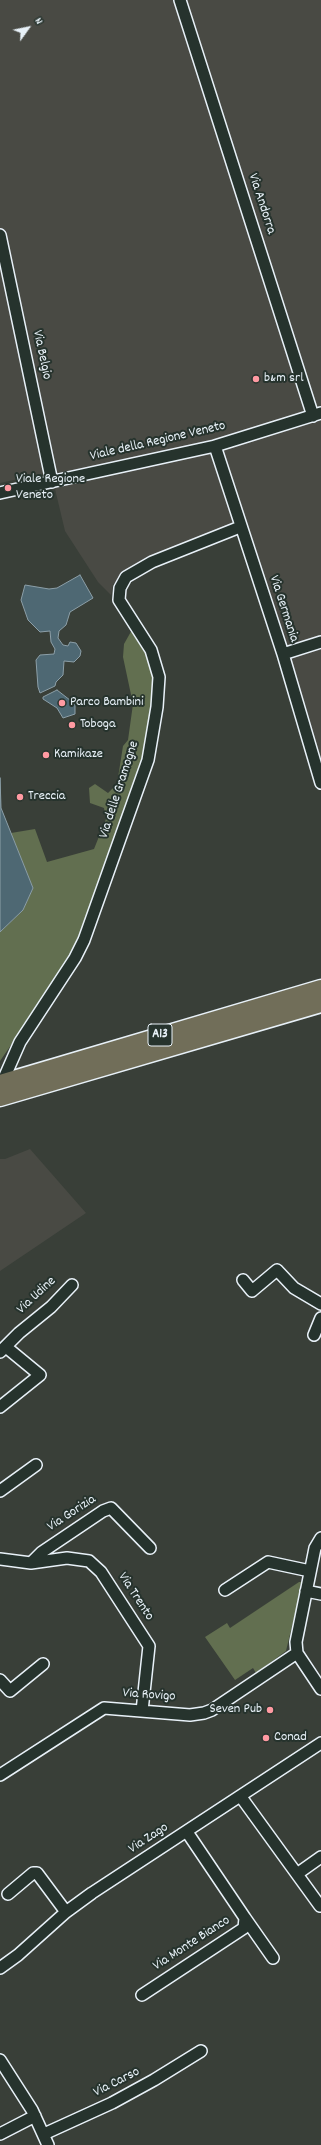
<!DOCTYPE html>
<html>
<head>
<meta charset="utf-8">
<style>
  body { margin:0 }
  #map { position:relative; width:321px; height:2145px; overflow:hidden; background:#393f38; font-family:Dekko,sans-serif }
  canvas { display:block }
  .north { position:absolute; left:8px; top:8px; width:40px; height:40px; -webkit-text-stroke:3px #26332d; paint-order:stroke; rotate:57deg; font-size:11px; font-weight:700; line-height:16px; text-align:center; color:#e8f1f8 }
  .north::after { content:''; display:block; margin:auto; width:14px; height:18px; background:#e8f1f8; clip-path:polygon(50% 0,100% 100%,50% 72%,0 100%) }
</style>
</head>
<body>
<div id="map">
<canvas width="321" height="2145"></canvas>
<div class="north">N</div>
</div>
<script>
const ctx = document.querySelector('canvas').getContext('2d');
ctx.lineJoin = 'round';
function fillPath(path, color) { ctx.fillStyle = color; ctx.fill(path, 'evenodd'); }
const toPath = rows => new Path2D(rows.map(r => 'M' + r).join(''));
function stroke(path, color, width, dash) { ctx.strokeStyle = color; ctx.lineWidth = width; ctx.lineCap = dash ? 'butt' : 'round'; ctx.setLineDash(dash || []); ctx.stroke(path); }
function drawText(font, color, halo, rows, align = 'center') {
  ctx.font = font + ' Dekko,sans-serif'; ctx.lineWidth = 4; ctx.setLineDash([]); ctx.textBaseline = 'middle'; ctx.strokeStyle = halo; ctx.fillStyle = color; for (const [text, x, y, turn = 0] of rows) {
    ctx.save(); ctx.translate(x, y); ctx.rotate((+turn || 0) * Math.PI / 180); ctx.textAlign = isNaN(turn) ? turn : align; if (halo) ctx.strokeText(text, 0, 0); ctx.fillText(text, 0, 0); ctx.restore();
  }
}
const built = toPath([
  [0,0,321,0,321,786,238,528,124,576,113,584,111,595,98,582,65,531,51,472,0,483],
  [30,1149,86,1213,0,1271,0,1159,5,1159]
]);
const green = toPath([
  [133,628,148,652,160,708,83,941,0,1061,0,932,23,910,33,888,11,833,35,829,47,862,94,849,106,819,104,808,90,803,89,788,95,784,108,793,117,784,123,746,128,740,133,704,123,657,124,644],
  [299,1582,301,1582,297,1605,286,1651,256,1673,253,1668,235,1680,205,1637,227,1623,230,1628]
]);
const water = toPath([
  [80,575,93,598,70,612,66,625,59,631,58,638,63,645,68,646,70,642,76,643,81,651,80,656,74,662,64,661,63,675,56,682,55,686,40,693,38,687,36,660,40,655,54,654,55,649,51,642,50,631,40,632,28,620,21,600,25,585,49,589,57,588,80,575],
  [57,690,75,704,75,714,63,718,57,708,43,699,43,697,57,690],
  [0,778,1,808,33,888,23,910,0,932,0,778]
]);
const minor = toPath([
  [180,0,313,416],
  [0,235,52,482],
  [215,446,283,654,321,783],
  [0,493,215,446,321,413],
  [283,654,321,642],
  [5,1076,20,1042,75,958,84,940,148,760,157,707,159,677,151,650,119,600,120,588,126,577,152,562,240,527],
  [243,1280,252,1291,277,1270,294,1288,321,1304],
  [314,1335,321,1318],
  [0,1352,19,1333,51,1307,72,1285],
  [0,1407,40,1375,6,1347],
  [0,1491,36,1465],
  [321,1538,315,1548,312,1563,296,1642,297,1653,321,1689],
  [0,1559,31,1563,67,1558,89,1561,101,1572,149,1646,142,1711],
  [31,1563,42,1552,103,1511,111,1508,150,1548],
  [225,1590,268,1562,310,1571],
  [306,1591,321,1594],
  [0,1680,10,1691,43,1664],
  [0,1775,104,1708,190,1715,204,1713,212,1710,297,1653],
  [241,1797,320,1906],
  [297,1874,321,1857],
  [8,1894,33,1873,37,1873,66,1912],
  [245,1918,273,1958],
  [0,1968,18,1955,66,1912,92,1893,321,1743],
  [142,1995,244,1928,245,1918,187,1832],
  [0,2060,32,2110,48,2145],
  [0,2134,35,2116],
  [44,2134,112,2103,154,2080,201,2051]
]);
const highway = toPath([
  [0,1083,321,988],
  [0,1098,321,1004]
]);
const markers = [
  [256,379,4,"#ff9aa2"],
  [8,488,4,"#ff9aa2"],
  [62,703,4,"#ff9aa2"],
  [72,725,4,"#ff9aa2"],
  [46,755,4,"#ff9aa2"],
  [20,797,4,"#ff9aa2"],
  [270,1710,4,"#ff9aa2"],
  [266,1738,4,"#ff9aa2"]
];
const shields = [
  [160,1035,24]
];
const shieldNames = [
  ["A13",160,1035]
];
const streetNames = [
  ["Via Andorra",261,204,72],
  ["Via Belgio",41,355,78],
  ["Viale della Regione Veneto",158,442,-13],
  ["Via Germania",283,609,72],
  ["Via delle Gramogne",120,790,-72],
  ["Via Udine",37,1296,-43],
  ["Via Gorizia",72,1514,-33],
  ["Via Trento",135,1597,57],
  ["Via Rovigo",149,1696,4],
  ["Via Zago",149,1839,-33],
  ["Via Monte Bianco",192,1944,-33],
  ["Via Carso",117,2083,-27]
];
const poiNames = [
  ["b&m srl",264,379],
  ["Viale Regione",16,480],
  ["Veneto",16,496],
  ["Parco Bambini",70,703],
  ["Toboga",80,725],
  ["Kamikaze",54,755],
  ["Treccia",28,797],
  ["Seven Pub",262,1710,"right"],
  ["Conad",274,1738]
];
fillPath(built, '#494a44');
fillPath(green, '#626f50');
fillPath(water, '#4e6873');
stroke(water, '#8c9fa8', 1);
stroke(minor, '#e8f1f8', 14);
stroke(highway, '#e8f1f8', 19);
stroke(minor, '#26332d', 11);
stroke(highway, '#716e59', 16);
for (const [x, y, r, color] of markers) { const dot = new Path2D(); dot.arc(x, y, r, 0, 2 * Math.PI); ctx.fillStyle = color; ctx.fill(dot); stroke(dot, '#26332d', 1.5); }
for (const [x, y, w] of shields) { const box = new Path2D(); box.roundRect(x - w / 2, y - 11, w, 22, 3); ctx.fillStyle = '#26332d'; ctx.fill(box); stroke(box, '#e8f1f8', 1); }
drawText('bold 13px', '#e8f1f8', null, shieldNames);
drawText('14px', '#e8f1f8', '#26332d', streetNames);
drawText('14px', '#e8f1f8', '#26332d', poiNames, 'left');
</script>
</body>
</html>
